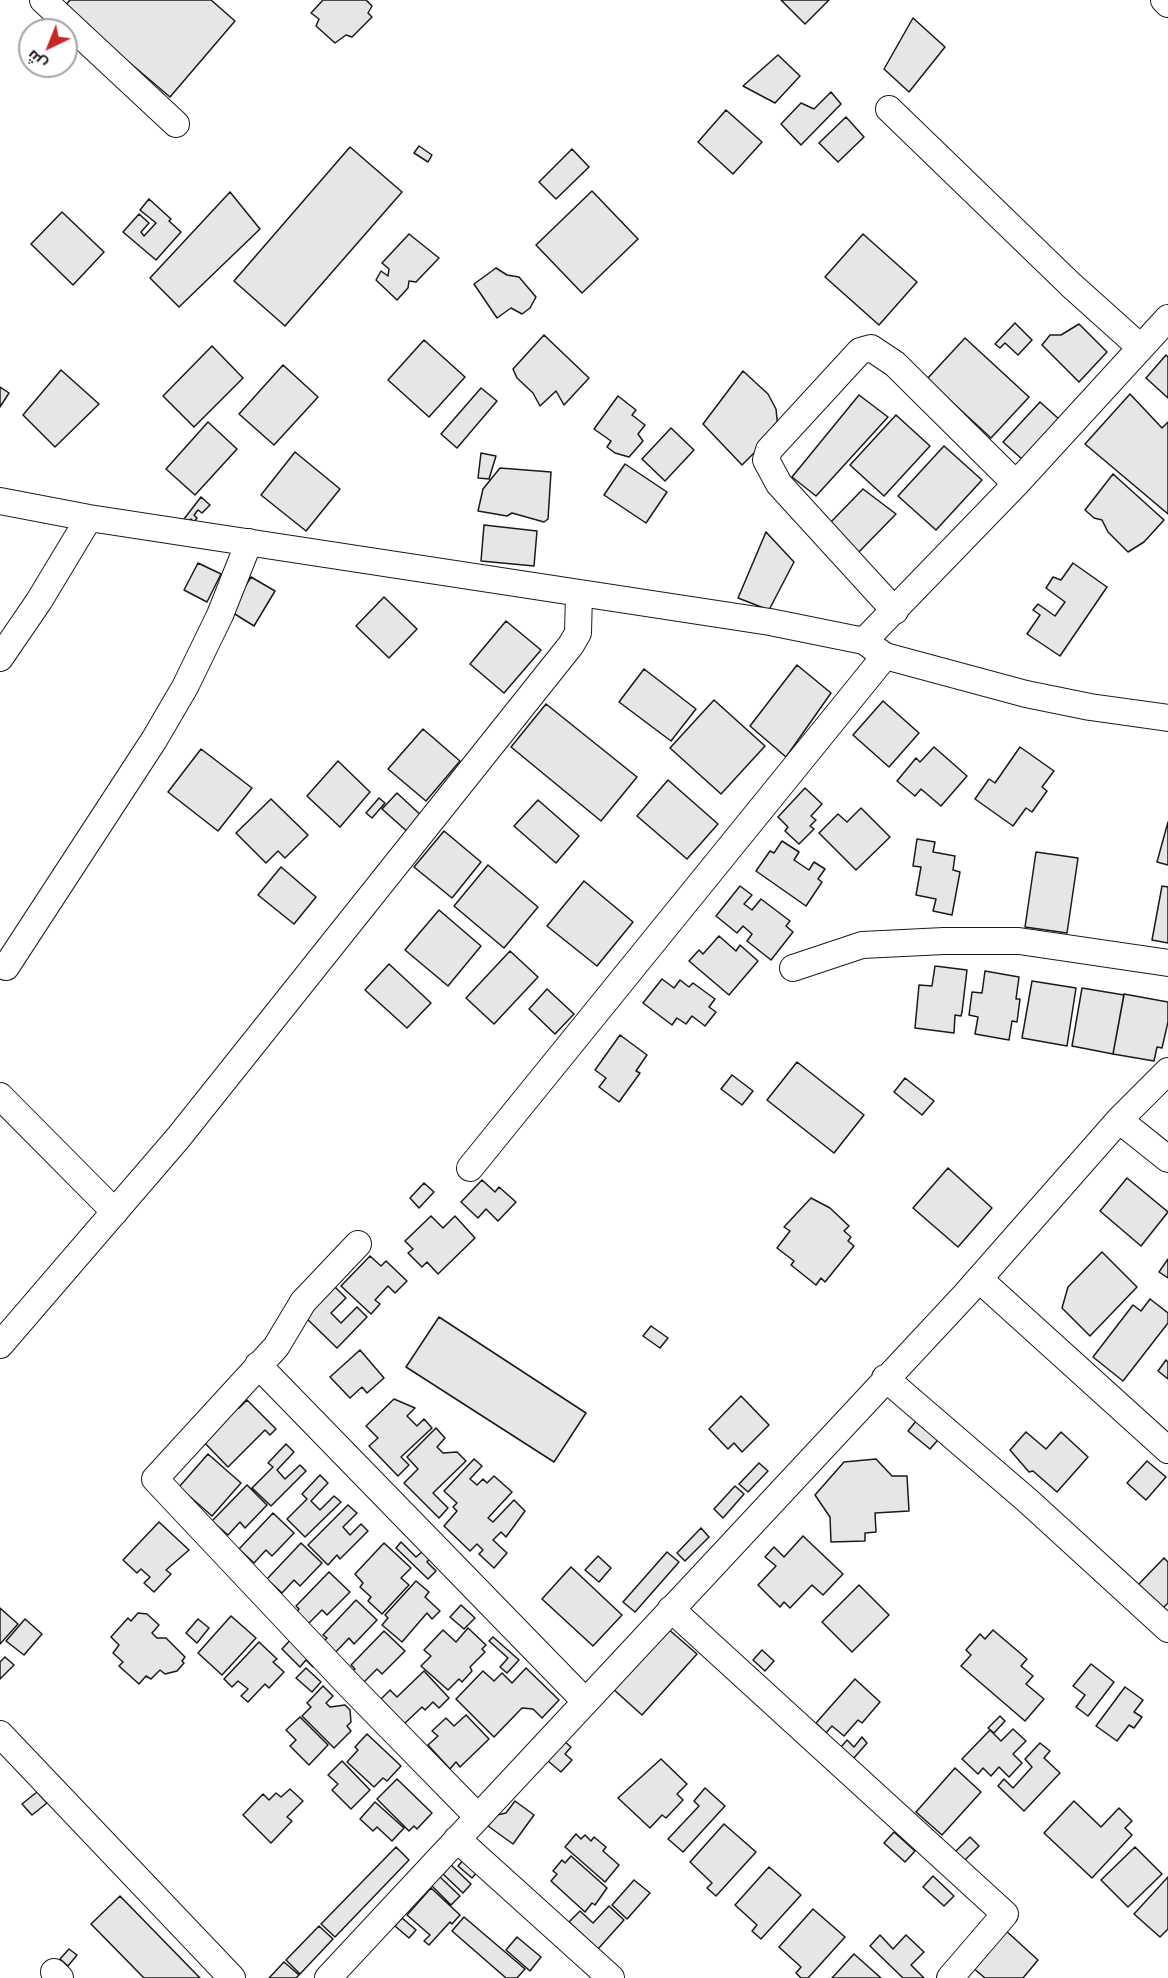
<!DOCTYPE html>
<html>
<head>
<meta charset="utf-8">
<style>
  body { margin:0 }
  #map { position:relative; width:1168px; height:1978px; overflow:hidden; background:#fff; font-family:"Space Grotesk",Cairo,sans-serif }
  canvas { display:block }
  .north { position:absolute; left:18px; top:18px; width:60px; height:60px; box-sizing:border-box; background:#fff; border:2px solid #a3a3a3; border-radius:50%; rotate:223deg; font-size:16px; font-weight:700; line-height:24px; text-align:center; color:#1a1a1a }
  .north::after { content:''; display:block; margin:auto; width:21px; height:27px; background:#c62828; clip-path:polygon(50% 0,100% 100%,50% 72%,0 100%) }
</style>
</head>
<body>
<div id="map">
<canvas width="1168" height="1978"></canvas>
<div class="north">ش</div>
</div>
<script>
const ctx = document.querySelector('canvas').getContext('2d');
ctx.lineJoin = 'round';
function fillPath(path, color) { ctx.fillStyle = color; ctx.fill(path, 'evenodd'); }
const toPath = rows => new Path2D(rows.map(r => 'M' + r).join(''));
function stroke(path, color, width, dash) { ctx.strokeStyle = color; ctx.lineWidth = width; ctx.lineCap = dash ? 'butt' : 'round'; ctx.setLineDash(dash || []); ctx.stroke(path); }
const building = toPath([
  [70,0,211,0,235,21,170,97,64,7,70,0],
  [323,0,366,0,372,6,368,13,372,17,352,37,346,35,335,43,316,26,319,19,311,13,323,0],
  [781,0,829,0,805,24,781,0],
  [913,18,945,47,909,92,884,69,913,18],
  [778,55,800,76,775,103,743,86,778,55],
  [831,92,841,104,801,145,781,124,801,103,814,109,831,92],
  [726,110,762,142,733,174,698,142,726,110],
  [846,117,864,137,838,162,819,143,846,117],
  [419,146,432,155,428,162,414,153,419,146],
  [350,147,402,192,285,326,234,281,350,147],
  [572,149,589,167,556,199,539,182,572,149],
  [592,191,638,239,582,293,536,245,592,191],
  [230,192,260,229,179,307,150,278,230,192],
  [149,199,171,219,169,221,181,232,156,260,123,232,139,214,149,223,141,232,144,236,156,223,140,210,149,199],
  [62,212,104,252,73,285,31,244,62,212],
  [409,234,439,258,416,282,409,281,408,288,397,300,376,280,381,271,388,276,389,269,382,263,409,234],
  [863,234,917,282,879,325,825,277,863,234],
  [496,268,507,275,519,277,536,297,530,308,522,314,511,308,497,318,474,284,496,268],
  [1015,323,1032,340,1018,355,1005,343,1000,348,995,344,1015,323],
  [1079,324,1107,352,1079,382,1042,345,1050,335,1061,335,1079,324],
  [544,335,589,378,564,405,556,391,540,406,533,393,517,378,513,369,544,335],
  [965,338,1029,397,991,438,927,379,965,338],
  [424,340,465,377,429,417,388,380,424,340],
  [212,346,243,378,194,427,163,396,212,346],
  [1166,355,1168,357,1168,398,1146,378,1166,355],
  [283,365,318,397,274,445,239,414,283,365],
  [61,370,99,404,55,447,23,415,61,370],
  [743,371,768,394,776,409,778,429,742,465,703,424,743,371],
  [0,387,9,393,0,407,0,387],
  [481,388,497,401,457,448,441,434,481,388],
  [1130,394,1162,428,1168,422,1168,514,1085,444,1130,394],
  [859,395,888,417,816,496,792,477,859,395],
  [618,396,636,410,632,415,645,425,638,434,643,441,629,457,615,453,607,447,611,441,594,429,618,396],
  [1040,402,1060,420,1023,460,1003,442,1040,402],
  [896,415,930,446,884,496,850,465,896,415],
  [208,422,237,449,195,495,166,469,208,422],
  [671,428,694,450,665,481,642,459,671,428],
  [944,446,982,480,936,530,898,496,944,446],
  [295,452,340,489,306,531,261,495,295,452],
  [481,453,496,456,489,479,478,478,481,453],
  [625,464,667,492,646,523,604,495,625,464],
  [500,468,551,472,548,519,544,522,512,513,507,516,478,511,483,489,500,468],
  [1113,474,1164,520,1144,542,1128,552,1108,532,1102,520,1094,518,1085,510,1113,474],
  [863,489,896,514,855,556,827,526,863,489],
  [201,497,210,505,202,513,198,510,194,515,197,518,194,522,191,519,187,522,184,519,201,497],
  [484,525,537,531,534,566,481,561,484,525],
  [766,532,794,562,769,610,738,598,766,532],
  [198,563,221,574,207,602,184,590,198,563],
  [1073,563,1107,587,1060,656,1027,634,1040,615,1033,610,1038,604,1055,616,1065,602,1046,588,1053,577,1061,580,1073,563],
  [251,577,275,591,254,626,230,611,251,577],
  [384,597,417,629,389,658,356,626,384,597],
  [506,621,541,650,504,693,470,664,506,621],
  [797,665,831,693,786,757,750,726,797,665],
  [644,669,696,709,671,741,619,702,644,669],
  [714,700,765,746,721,794,670,748,714,700],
  [883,701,919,733,889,767,853,735,883,701],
  [546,704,637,777,601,821,511,747,546,704],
  [423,729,460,761,426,801,388,769,423,729],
  [934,747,967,776,941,806,921,789,915,796,897,781,916,758,920,762,934,747],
  [1020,747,1054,771,1042,787,1047,791,1032,812,1026,808,1013,826,975,799,989,779,995,783,1020,747],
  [201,749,252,788,218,831,168,792,201,749],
  [338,761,370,792,340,827,307,796,338,761],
  [668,780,718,824,687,859,637,816,668,780],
  [805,788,822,804,811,816,816,820,810,826,814,829,799,844,785,831,788,827,778,817,805,788],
  [397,793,425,819,410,834,382,809,397,793],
  [379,798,385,803,372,818,366,813,379,798],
  [271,799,308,835,285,858,278,851,266,863,236,833,271,799],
  [538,800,579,836,556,863,514,826,538,800],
  [861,808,890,837,856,870,819,833,838,814,847,822,861,808],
  [1168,822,1168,865,1157,862,1168,822],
  [444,831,481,862,452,898,414,867,444,831],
  [917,839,935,842,933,852,955,856,953,870,960,872,952,915,933,911,936,899,916,895,921,867,913,866,917,839],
  [782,841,799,852,794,860,809,870,814,862,825,869,818,879,822,882,806,906,756,871,770,851,774,853,782,841],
  [1036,852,1078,858,1067,933,1025,927,1036,852],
  [488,865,538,907,504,948,454,906,488,865],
  [281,867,316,897,294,924,258,895,281,867],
  [584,881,633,922,597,966,547,926,584,881],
  [740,886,752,895,744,904,752,910,761,899,790,921,786,926,793,932,771,960,747,941,752,934,743,926,737,933,716,916,740,886],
  [1162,886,1168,887,1168,943,1152,940,1162,886],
  [439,910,481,946,448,986,405,950,439,910],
  [719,936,736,951,740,945,758,961,729,995,689,961,699,950,703,954,719,936],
  [510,951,538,977,494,1024,466,998,510,951],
  [389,964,431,1003,407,1028,365,990,389,964],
  [935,966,967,970,962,1012,961,1016,955,1015,954,1033,915,1028,919,985,932,986,935,966],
  [985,971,1019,977,1016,999,1020,999,1017,1022,1012,1021,1009,1040,975,1034,978,1017,969,1015,972,992,982,993,985,971],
  [662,979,674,988,680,980,689,987,693,983,715,999,709,1007,716,1012,705,1026,692,1016,686,1024,677,1018,672,1025,643,1003,662,979],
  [1032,981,1076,988,1067,1046,1022,1038,1032,981],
  [1082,988,1124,995,1113,1054,1072,1046,1082,988],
  [547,989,574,1014,555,1034,529,1009,547,989],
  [1124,994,1168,1002,1168,1022,1162,1048,1157,1047,1154,1061,1113,1054,1124,994],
  [620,1035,647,1055,636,1071,640,1073,619,1102,599,1087,606,1078,595,1070,620,1035],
  [797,1062,864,1115,834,1153,767,1100,797,1062],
  [732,1075,753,1091,742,1105,721,1089,732,1075],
  [905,1078,934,1101,922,1115,894,1092,905,1078],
  [948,1168,992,1208,958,1247,913,1208,948,1168],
  [1127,1178,1168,1212,1141,1246,1100,1211,1127,1178],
  [482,1180,495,1192,499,1187,516,1202,498,1221,486,1209,478,1218,461,1202,482,1180],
  [424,1183,434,1192,419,1208,410,1198,424,1183],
  [811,1198,830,1208,849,1226,844,1231,851,1237,848,1241,854,1246,825,1282,821,1278,816,1285,791,1265,794,1261,777,1248,790,1231,784,1227,811,1198],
  [431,1216,443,1228,455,1216,475,1238,438,1274,427,1262,422,1267,408,1253,413,1249,405,1241,431,1216],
  [1102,1252,1137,1287,1090,1336,1062,1308,1068,1287,1102,1252],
  [370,1256,381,1266,386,1261,407,1281,395,1293,388,1286,375,1300,380,1304,371,1314,341,1286,370,1256],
  [1168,1259,1168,1278,1159,1272,1168,1259],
  [334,1286,346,1298,331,1313,341,1323,357,1307,367,1317,337,1348,304,1316,334,1286],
  [1150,1299,1168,1313,1168,1323,1123,1381,1093,1357,1133,1305,1141,1311,1150,1299],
  [439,1317,586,1413,554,1462,406,1367,439,1317],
  [651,1326,668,1338,660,1348,643,1336,651,1326],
  [360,1350,384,1378,367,1393,362,1387,350,1398,330,1377,360,1350],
  [1166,1360,1168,1362,1168,1379,1158,1371,1166,1360],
  [741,1396,769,1425,742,1452,734,1443,728,1449,709,1429,741,1396],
  [394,1399,415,1408,407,1416,417,1426,424,1419,432,1428,401,1457,409,1465,398,1476,369,1446,378,1438,366,1426,394,1399],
  [247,1400,276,1429,270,1435,265,1430,228,1467,200,1438,231,1408,239,1408,247,1400],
  [921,1415,943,1434,930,1449,908,1431,921,1415],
  [436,1428,445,1438,437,1447,443,1453,457,1452,466,1461,433,1493,448,1508,439,1518,404,1483,418,1469,407,1457,436,1428],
  [1026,1432,1046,1449,1061,1432,1088,1457,1057,1492,1033,1471,1029,1472,1010,1450,1026,1432],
  [286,1444,294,1452,277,1470,285,1479,300,1465,306,1471,271,1506,252,1488,273,1467,268,1463,286,1444],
  [208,1454,241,1483,212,1516,179,1487,208,1454],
  [474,1459,482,1466,470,1479,477,1485,483,1479,487,1483,494,1476,512,1492,488,1518,493,1522,514,1500,525,1511,506,1537,501,1532,493,1540,507,1553,494,1568,479,1554,483,1550,477,1544,470,1551,444,1526,457,1511,453,1507,457,1503,444,1491,474,1459],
  [876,1459,892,1476,907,1476,909,1511,875,1513,876,1532,865,1533,865,1541,831,1542,830,1517,815,1495,844,1462,876,1459],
  [1147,1461,1166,1477,1146,1500,1127,1483,1147,1461],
  [759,1463,768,1471,748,1492,739,1484,759,1463],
  [320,1475,328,1483,311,1501,320,1510,334,1496,341,1502,305,1537,287,1519,307,1499,302,1494,320,1475],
  [247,1485,267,1505,245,1528,240,1522,228,1535,212,1521,247,1485],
  [735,1486,744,1494,723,1518,714,1509,735,1486],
  [348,1505,357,1513,343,1527,350,1535,361,1524,368,1531,340,1559,337,1555,328,1565,308,1545,348,1505],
  [273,1513,294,1533,272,1556,266,1550,254,1563,239,1549,273,1513],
  [159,1522,189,1550,166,1570,171,1574,154,1592,144,1583,150,1577,141,1569,137,1573,123,1560,159,1522],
  [701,1528,709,1537,685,1561,677,1553,701,1528],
  [803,1536,843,1574,823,1595,812,1585,790,1608,784,1602,780,1607,758,1585,776,1566,765,1557,774,1547,784,1557,803,1536],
  [401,1542,416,1557,424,1550,431,1557,427,1562,436,1571,428,1579,396,1548,401,1542],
  [301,1543,322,1563,300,1586,294,1580,282,1593,267,1579,301,1543],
  [384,1543,411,1568,401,1578,409,1585,382,1614,368,1601,371,1597,360,1587,363,1583,355,1574,384,1543],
  [667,1552,679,1562,635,1612,623,1602,667,1552],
  [598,1556,611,1568,599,1582,585,1570,598,1556],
  [1164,1558,1168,1562,1168,1603,1160,1611,1135,1588,1164,1558],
  [571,1567,622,1615,593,1646,542,1599,571,1567],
  [329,1572,350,1592,327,1615,322,1610,306,1626,294,1615,299,1609,296,1606,329,1572],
  [416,1581,429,1592,425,1597,440,1611,432,1619,427,1613,402,1642,382,1625,388,1618,385,1615,416,1581],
  [859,1585,889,1615,852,1652,822,1622,859,1585],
  [356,1600,377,1620,354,1644,349,1638,333,1655,321,1644,327,1638,323,1635,356,1600],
  [461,1605,475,1618,464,1629,450,1617,461,1605],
  [0,1608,18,1624,0,1644,0,1608],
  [138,1613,147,1614,159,1625,152,1633,157,1638,166,1638,185,1657,182,1661,184,1663,177,1671,165,1674,160,1670,151,1679,146,1676,139,1684,119,1666,123,1662,113,1653,119,1645,111,1637,128,1618,131,1621,138,1613],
  [231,1616,256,1638,222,1675,198,1653,231,1616],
  [25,1619,42,1634,24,1655,6,1641,25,1619],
  [198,1619,209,1628,197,1643,186,1633,198,1619],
  [468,1628,486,1645,482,1649,485,1652,470,1667,472,1671,462,1682,459,1679,448,1690,421,1666,431,1656,424,1650,443,1630,456,1642,468,1628],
  [667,1628,697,1654,642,1715,612,1688,667,1628],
  [993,1630,1027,1659,1021,1666,1033,1676,1026,1684,1044,1699,1025,1721,961,1666,971,1655,966,1650,980,1634,985,1639,993,1630],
  [384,1631,405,1651,382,1674,377,1669,361,1685,349,1674,355,1669,351,1665,384,1631],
  [293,1637,318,1661,313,1667,306,1660,300,1667,282,1649,293,1637],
  [493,1637,519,1660,507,1673,500,1667,508,1658,489,1641,493,1637],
  [259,1642,277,1659,273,1662,284,1672,269,1688,265,1684,248,1702,241,1696,248,1689,238,1681,232,1687,224,1679,259,1642],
  [762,1650,774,1661,765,1671,753,1660,762,1650],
  [5,1657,14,1665,0,1679,0,1662,5,1657],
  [1091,1664,1114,1682,1088,1716,1076,1707,1085,1695,1073,1686,1091,1664],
  [306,1668,321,1682,312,1692,296,1678,306,1668],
  [526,1668,559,1700,542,1718,533,1709,522,1708,494,1737,456,1699,483,1671,494,1681,502,1673,512,1683,526,1668],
  [424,1671,449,1698,439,1708,433,1702,425,1710,422,1707,404,1724,381,1699,390,1690,397,1697,424,1671],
  [855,1679,880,1702,862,1723,858,1720,844,1736,832,1726,826,1733,816,1723,855,1679],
  [323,1686,333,1696,326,1703,330,1707,345,1705,350,1710,351,1722,347,1726,351,1731,334,1748,302,1716,311,1707,307,1703,323,1686],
  [1125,1687,1143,1700,1134,1712,1142,1717,1134,1728,1129,1725,1117,1741,1096,1726,1125,1687],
  [466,1715,489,1739,460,1767,456,1762,450,1769,428,1745,438,1736,432,1731,446,1718,454,1726,466,1715],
  [1000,1716,1005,1721,994,1733,988,1728,1000,1716],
  [300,1717,328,1745,309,1765,290,1746,296,1740,286,1730,300,1717],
  [1013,1729,1026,1741,1013,1754,1022,1763,1009,1777,999,1767,991,1776,983,1768,978,1774,962,1759,990,1730,1001,1741,1013,1729],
  [367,1734,401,1766,387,1781,383,1778,374,1787,347,1762,358,1750,355,1747,367,1734],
  [862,1737,867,1743,853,1759,841,1747,847,1740,854,1747,862,1737],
  [564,1741,571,1747,565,1754,572,1760,561,1772,548,1761,564,1741],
  [1040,1743,1050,1751,1044,1758,1060,1773,1024,1811,998,1786,1004,1779,1013,1788,1032,1767,1025,1759,1040,1743],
  [661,1759,687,1784,677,1794,683,1800,666,1818,662,1815,650,1828,618,1798,661,1759],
  [342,1761,370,1790,351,1809,332,1790,338,1784,328,1775,342,1761],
  [955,1768,981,1792,942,1835,916,1812,955,1768],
  [397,1779,432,1813,417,1829,414,1826,409,1831,377,1799,397,1779],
  [705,1788,725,1806,683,1852,668,1839,699,1806,694,1801,705,1788],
  [290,1789,303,1801,287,1817,292,1821,271,1843,243,1815,263,1794,269,1800,276,1793,281,1797,290,1789],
  [37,1792,47,1803,32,1815,22,1804,37,1792],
  [515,1801,534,1815,513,1844,488,1826,497,1815,506,1813,515,1801],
  [1074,1801,1101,1827,1119,1808,1132,1821,1125,1828,1132,1835,1092,1878,1044,1833,1074,1801],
  [375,1802,404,1828,392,1841,377,1827,373,1831,360,1819,375,1802],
  [724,1824,756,1852,716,1896,707,1888,712,1883,690,1862,724,1824],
  [894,1832,915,1851,905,1862,884,1843,894,1832],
  [576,1834,581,1839,585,1835,591,1841,594,1837,606,1847,603,1851,619,1865,605,1882,565,1847,576,1834],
  [970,1837,979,1846,964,1861,955,1852,970,1837],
  [396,1847,409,1860,335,1937,321,1924,396,1847],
  [1135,1847,1162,1874,1128,1907,1101,1880,1135,1847],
  [571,1856,607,1888,595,1905,592,1903,585,1912,551,1881,557,1874,553,1871,562,1860,565,1863,571,1856],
  [465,1858,479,1870,472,1878,458,1866,465,1858],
  [451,1865,471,1884,463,1893,443,1874,451,1865],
  [769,1867,801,1895,761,1939,752,1931,757,1925,735,1905,769,1867],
  [933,1876,954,1896,944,1906,923,1887,933,1876],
  [440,1877,460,1896,451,1905,431,1885,440,1877],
  [1168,1877,1168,1929,1160,1937,1134,1914,1168,1877],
  [634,1880,650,1893,627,1919,612,1905,634,1880],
  [431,1888,460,1915,452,1924,450,1922,429,1945,424,1941,430,1935,407,1915,431,1888],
  [120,1896,200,1978,144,1978,91,1924,120,1896],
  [609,1906,624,1920,598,1949,569,1922,580,1911,593,1923,609,1906],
  [813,1909,845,1937,808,1978,801,1978,796,1973,801,1967,779,1947,813,1909],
  [464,1917,525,1969,517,1978,506,1978,452,1931,464,1917],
  [402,1918,416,1930,409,1938,395,1926,402,1918],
  [319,1926,333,1939,300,1974,286,1960,319,1926],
  [1004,1929,1038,1960,1023,1978,985,1978,972,1967,1004,1929],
  [880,1935,893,1949,906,1935,924,1952,911,1965,924,1978,903,1978,870,1946,880,1935],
  [517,1937,541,1957,530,1971,506,1950,517,1937],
  [69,1949,77,1955,68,1966,60,1959,69,1949],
  [854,1954,881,1978,832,1978,854,1954],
  [284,1962,299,1975,296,1978,269,1978,284,1962]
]);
const minor = toPath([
  [43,0,176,124],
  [1164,0,1168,4],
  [889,109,1071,285,1140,347],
  [0,501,89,518,770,622,864,641,885,656,1026,694,1090,707,1168,718],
  [895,611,779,484,766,460,769,450,860,351,871,348,895,364,1016,484],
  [864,641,1016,484,1168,318],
  [0,658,39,601,89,518],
  [6,967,154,740,185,687,220,615,249,542],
  [793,968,862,945,944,941,1019,941,1168,963],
  [0,1096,115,1212],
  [1119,1120,1168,1159],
  [470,1168,885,656],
  [358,1244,303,1302,276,1347,155,1479,349,1685,478,1817],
  [979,1279,1168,1450],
  [0,1345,178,1138,571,645,578,633,579,594],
  [258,1365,585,1701],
  [885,1378,1028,1501,1168,1629],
  [671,1609,1005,1914,950,1978],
  [0,1734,232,1978],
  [457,1839,611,1978],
  [54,1972,60,1978],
  [328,1978,965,1295,1119,1120,1168,1071]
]);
fillPath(building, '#e6e6e6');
stroke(building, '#1a1a1a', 1.5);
stroke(minor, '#1a1a1a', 28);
stroke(minor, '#fff', 26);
</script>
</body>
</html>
